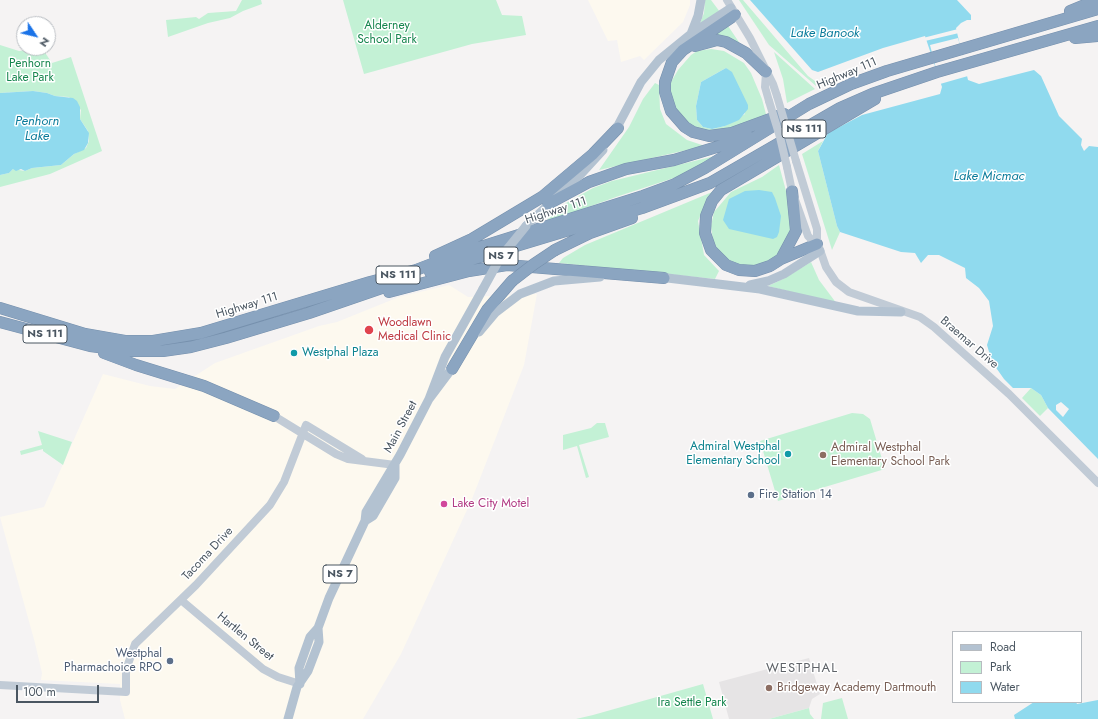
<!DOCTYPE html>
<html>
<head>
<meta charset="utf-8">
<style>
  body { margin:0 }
  #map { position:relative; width:1098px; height:719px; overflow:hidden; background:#f5f3f3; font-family:Jost,sans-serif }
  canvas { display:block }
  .legend { position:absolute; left:952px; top:631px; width:130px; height:72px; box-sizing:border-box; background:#fff; border:1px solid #b7bbc0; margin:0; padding:5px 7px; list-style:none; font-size:12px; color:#4a5661 }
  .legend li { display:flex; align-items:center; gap:8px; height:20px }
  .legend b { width:20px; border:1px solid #b7bbc0 }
  .north { position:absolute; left:16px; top:16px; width:40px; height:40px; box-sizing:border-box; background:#fff; border:1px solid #b7bbc0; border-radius:50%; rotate:125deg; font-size:11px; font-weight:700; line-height:16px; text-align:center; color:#4a5661 }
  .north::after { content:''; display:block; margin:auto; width:14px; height:18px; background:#1a73e8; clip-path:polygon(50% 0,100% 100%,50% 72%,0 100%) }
  .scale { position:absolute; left:16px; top:685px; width:83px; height:18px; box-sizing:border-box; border:2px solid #4a5661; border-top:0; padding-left:5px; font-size:12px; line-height:14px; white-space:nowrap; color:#4a5661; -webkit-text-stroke:3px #fff; paint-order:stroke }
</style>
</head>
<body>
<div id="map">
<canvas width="1098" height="719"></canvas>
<ul class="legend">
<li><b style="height:5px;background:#b3c2d1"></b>Road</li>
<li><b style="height:11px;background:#c3f1d5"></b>Park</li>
<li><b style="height:11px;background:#90daee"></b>Water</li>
</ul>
<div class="north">N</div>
<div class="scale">100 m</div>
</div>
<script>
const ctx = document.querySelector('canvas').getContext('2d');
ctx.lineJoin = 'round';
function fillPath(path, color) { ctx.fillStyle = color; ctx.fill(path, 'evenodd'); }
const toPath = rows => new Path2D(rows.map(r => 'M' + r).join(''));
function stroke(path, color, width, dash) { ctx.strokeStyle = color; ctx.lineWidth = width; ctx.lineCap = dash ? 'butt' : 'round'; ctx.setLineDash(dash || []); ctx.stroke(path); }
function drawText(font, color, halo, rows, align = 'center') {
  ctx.font = font + ' Jost,sans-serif'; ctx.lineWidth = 3; ctx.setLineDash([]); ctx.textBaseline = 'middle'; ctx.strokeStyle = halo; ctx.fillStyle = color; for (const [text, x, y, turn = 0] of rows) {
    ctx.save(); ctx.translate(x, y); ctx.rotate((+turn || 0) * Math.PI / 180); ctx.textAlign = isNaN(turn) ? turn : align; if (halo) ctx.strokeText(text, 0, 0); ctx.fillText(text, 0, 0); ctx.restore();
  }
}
const commercial = toPath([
  [588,0,690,0,690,5,683,22,644,60,640,56,621,62,617,40,608,41],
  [449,285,468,297,537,294,524,365,472,499,401,654,363,719,125,719,120,700,120,684,41,680,42,673,35,643,0,517,44,507,103,374,150,386,175,389,215,363,319,326,337,322,399,297]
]);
const education = toPath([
  [809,658,820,694,812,699,809,708,769,719,729,719,719,682]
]);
const green = toPath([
  [242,0,261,0,262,4,243,11,230,18,208,23,168,37,166,20,196,17,199,19,208,13,236,11],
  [343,0,496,0,502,15,522,16,526,35,472,44,364,74],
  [705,0,711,0,720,12,699,26,704,13],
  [739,0,743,0,808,76,815,81,816,86,769,45],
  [728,26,743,48,707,40],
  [0,45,19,51,42,48,52,63,71,57,102,151,50,174,0,187,0,175,9,173,13,169,25,171,32,168,61,165,74,154,86,148,89,141,88,131,80,119,81,110,69,97,55,96,47,93,33,91,0,93],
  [711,49,724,51,744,63,751,73,762,99,767,118,723,132,693,130,673,105,669,91,671,82,678,70,691,55,697,51],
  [726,68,745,114,725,126,712,129,703,127,697,120,696,106,701,82],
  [774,52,815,89,787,103,783,79],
  [655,83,659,85,660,109,666,124,687,140,702,145,709,145,599,170,629,127,643,99],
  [823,141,818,151,837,226,840,232,832,250,802,154],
  [719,155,683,175,616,197,555,219,539,227,566,203,593,188,612,181],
  [779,165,796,228,784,255,752,269,729,263,720,254,713,241,711,226,714,212,731,192,762,177],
  [717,190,704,207,698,221,704,255,719,271,715,279,559,263,563,258,585,245],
  [811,262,819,280,837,304,768,286,783,279],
  [1031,388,1041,395,1048,408,1040,416,1022,398],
  [852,413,863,414,870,419,885,469,778,501,760,441],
  [597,423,605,423,609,437,579,445,589,477,586,478,577,446,563,450,563,435,591,428],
  [38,431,72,442,63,465,43,451,43,449,21,455,20,451,42,445],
  [703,684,713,719,576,719,593,715],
  [842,698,848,719,821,719,823,703],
  [809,708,810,714,814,719,769,719]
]);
const water = toPath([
  [750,0,957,0,971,15,971,20,967,20,961,23,956,28,968,80,979,84,1034,70,1041,76,1059,116,1082,139,1081,145,1084,151,1089,146,1098,147,1098,459,1048,408,1041,395,1031,388,1013,388,1004,379,992,362,987,345,993,326,989,301,979,288,966,278,965,268,939,255,928,255,921,263,915,253,901,252,840,232,837,226,818,151,828,133,862,115,940,94,942,87,925,36,883,48,818,72,812,70],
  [726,68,732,72,748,105,748,109,739,120,725,126,712,129,703,127,697,120,696,106,701,82],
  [33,91,47,93,55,96,73,98,77,101,80,107,80,119,89,133,88,143,84,150,74,154,61,165,32,168,25,171,21,169,16,171,13,169,9,173,0,175,0,93],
  [759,190,772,192,775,198,781,216,779,232,777,237,773,239,729,229,723,220,729,199,745,191],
  [1098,700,1098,719,1015,719,1014,715,1034,702,1076,702,1077,704]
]);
const pier = toPath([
  [958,29,959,33,925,41,924,38,919,39],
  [958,38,968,76,940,84,930,45],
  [1061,402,1069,409,1063,417,1056,410,1056,405]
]);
const secondary = toPath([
  [727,0,750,38,773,84,777,96],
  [766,73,765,87,769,101],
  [796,161,817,229,817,244],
  [787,167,792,191,808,236,819,247,826,267,836,282,849,292,920,317,934,327,1009,394,1098,483],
  [274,416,336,454,348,459,395,465],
  [181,600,263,669,278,677,300,684],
  [0,685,126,692,126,670,135,644,196,585,270,505,284,482,306,425,362,459]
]);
const primary = toPath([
  [691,34,698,16,701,0],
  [614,133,641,82,659,60,691,34,731,8],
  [526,226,581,174,603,150],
  [659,277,760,289,858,311,901,312],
  [750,285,768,281,784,274,820,251],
  [479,332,495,313,520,294,554,281,600,277],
  [429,399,456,363],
  [365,521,373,516,395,478,395,465],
  [300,684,299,668,310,637,318,628,329,598,365,521,366,512,400,455,429,399,445,357,483,289],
  [288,719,297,687,308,671,319,642,318,628]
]);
const highway = toPath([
  [1070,11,1097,0],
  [735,15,683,50,672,62,665,82,665,92,671,111,685,127,693,132,709,136,732,133,784,114],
  [1075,38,1098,36],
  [695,46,717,40,726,42,746,53,766,72],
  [548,204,589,182,626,169,674,160,720,146,747,135],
  [817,244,781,259,770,266,755,271,739,270,726,265,711,250,705,233,706,216,712,201,721,190,875,99],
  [555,250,590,233,632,218],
  [435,256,472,239,542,197,593,154,618,128],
  [781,259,796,231,792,191],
  [430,272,642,208,710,183,840,108,872,94,937,72,1098,26],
  [389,292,469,271,507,265,664,278],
  [0,308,85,334,125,341,153,341,201,333,370,282,416,270,455,255,643,196,673,185,705,168,809,104,851,84,887,71,1098,9],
  [0,322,90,346,129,351,163,351,191,347,226,338,309,313,408,279],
  [104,353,136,365,204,386,274,416],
  [452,369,487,310,512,281]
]);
const secondaryBridge = toPath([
  [777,96,796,161],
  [769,101,780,137,787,167]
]);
const primaryBridge = toPath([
  [483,289,500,258,526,226]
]);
const highwayBridge = toPath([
  [512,281,534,264,555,250]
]);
const markers = [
  [369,330,5,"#e0444e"],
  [294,353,4,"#0f9aa8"],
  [788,454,4,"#0f9aa8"],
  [823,455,4,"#8d6e63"],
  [751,495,4,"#5c6f8a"],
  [444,504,4,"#d1479c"],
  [170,661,4,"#5c6f8a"],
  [769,688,4,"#8d6e63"]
];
const shields = [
  [804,129,44],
  [501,256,34],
  [398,275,44],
  [45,334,44],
  [340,574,34]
];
const shieldNames = [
  ["NS 111",804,129],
  ["NS 7",501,256],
  ["NS 111",398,275],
  ["NS 111",45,334],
  ["NS 7",340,574]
];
const parkNames = [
  ["Alderney",387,26],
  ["School Park",387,40],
  ["Penhorn",30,64],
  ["Lake Park",30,78],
  ["Ira Settle Park",692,703]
];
const streetNames = [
  ["Highway 111",847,74,-23],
  ["Highway 111",556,211,-18],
  ["Highway 111",247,306,-17],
  ["Braemar Drive",969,343,41],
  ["Main Street",401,427,-62],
  ["Tacoma Drive",208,554,-47],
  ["Hartlen Street",245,637,39]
];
const healthNames = [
  ["Woodlawn",378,323],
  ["Medical Clinic",378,337]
];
const cultureNames = [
  ["Westphal Plaza",302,353],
  ["Admiral Westphal",780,447,"right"],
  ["Elementary School",780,461,"right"]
];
const educationNames = [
  ["Admiral Westphal",831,448],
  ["Elementary School Park",831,462],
  ["Bridgeway Academy Dartmouth",777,688]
];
const serviceNames = [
  ["Fire Station 14",759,495],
  ["Westphal",162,654,"right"],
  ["Pharmachoice RPO",162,668,"right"]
];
const hotelNames = [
  ["Lake City Motel",452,504]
];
const waterNames = [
  ["Lake Banook",825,34],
  ["Penhorn",37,122],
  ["Lake",37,137],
  ["Lake Micmac",989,177]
];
const neighbourhoodNames = [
  ["WESTPHAL",802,669]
];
fillPath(commercial, '#fdf9ef');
fillPath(education, '#e6e4e5');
fillPath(green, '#c3f1d5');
fillPath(water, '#90daee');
fillPath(pier, '#f5f3f3');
stroke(highway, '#7690ad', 12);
stroke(secondary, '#c1cbd6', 8);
stroke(primary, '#b3c2d1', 9);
stroke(highway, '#8ba5c1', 11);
stroke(highwayBridge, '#7690ad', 12, []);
stroke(secondaryBridge, '#c1cbd6', 8);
stroke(primaryBridge, '#b3c2d1', 9);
stroke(highwayBridge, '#8ba5c1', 11);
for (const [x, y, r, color] of markers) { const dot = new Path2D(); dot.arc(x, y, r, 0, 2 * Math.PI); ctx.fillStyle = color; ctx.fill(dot); stroke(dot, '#fff', 1.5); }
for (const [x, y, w] of shields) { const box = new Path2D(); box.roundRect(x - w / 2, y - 9, w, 18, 3); ctx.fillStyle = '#fff'; ctx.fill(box); stroke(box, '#4a5661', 1); }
drawText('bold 11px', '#4a5661', null, shieldNames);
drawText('12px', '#17864f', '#fff', parkNames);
drawText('12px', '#4a5661', '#fff', streetNames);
drawText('12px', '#be3a42', '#fff', healthNames, 'left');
drawText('12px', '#0d838f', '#fff', cultureNames, 'left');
drawText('12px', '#785e54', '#fff', educationNames, 'left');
drawText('12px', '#4e5e75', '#fff', serviceNames, 'left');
drawText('12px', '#b23c85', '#fff', hotelNames, 'left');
drawText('italic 13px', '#0c7c9b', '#fff', waterNames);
ctx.letterSpacing = '1px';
drawText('13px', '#5f6368', '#fff', neighbourhoodNames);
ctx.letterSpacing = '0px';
</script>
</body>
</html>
